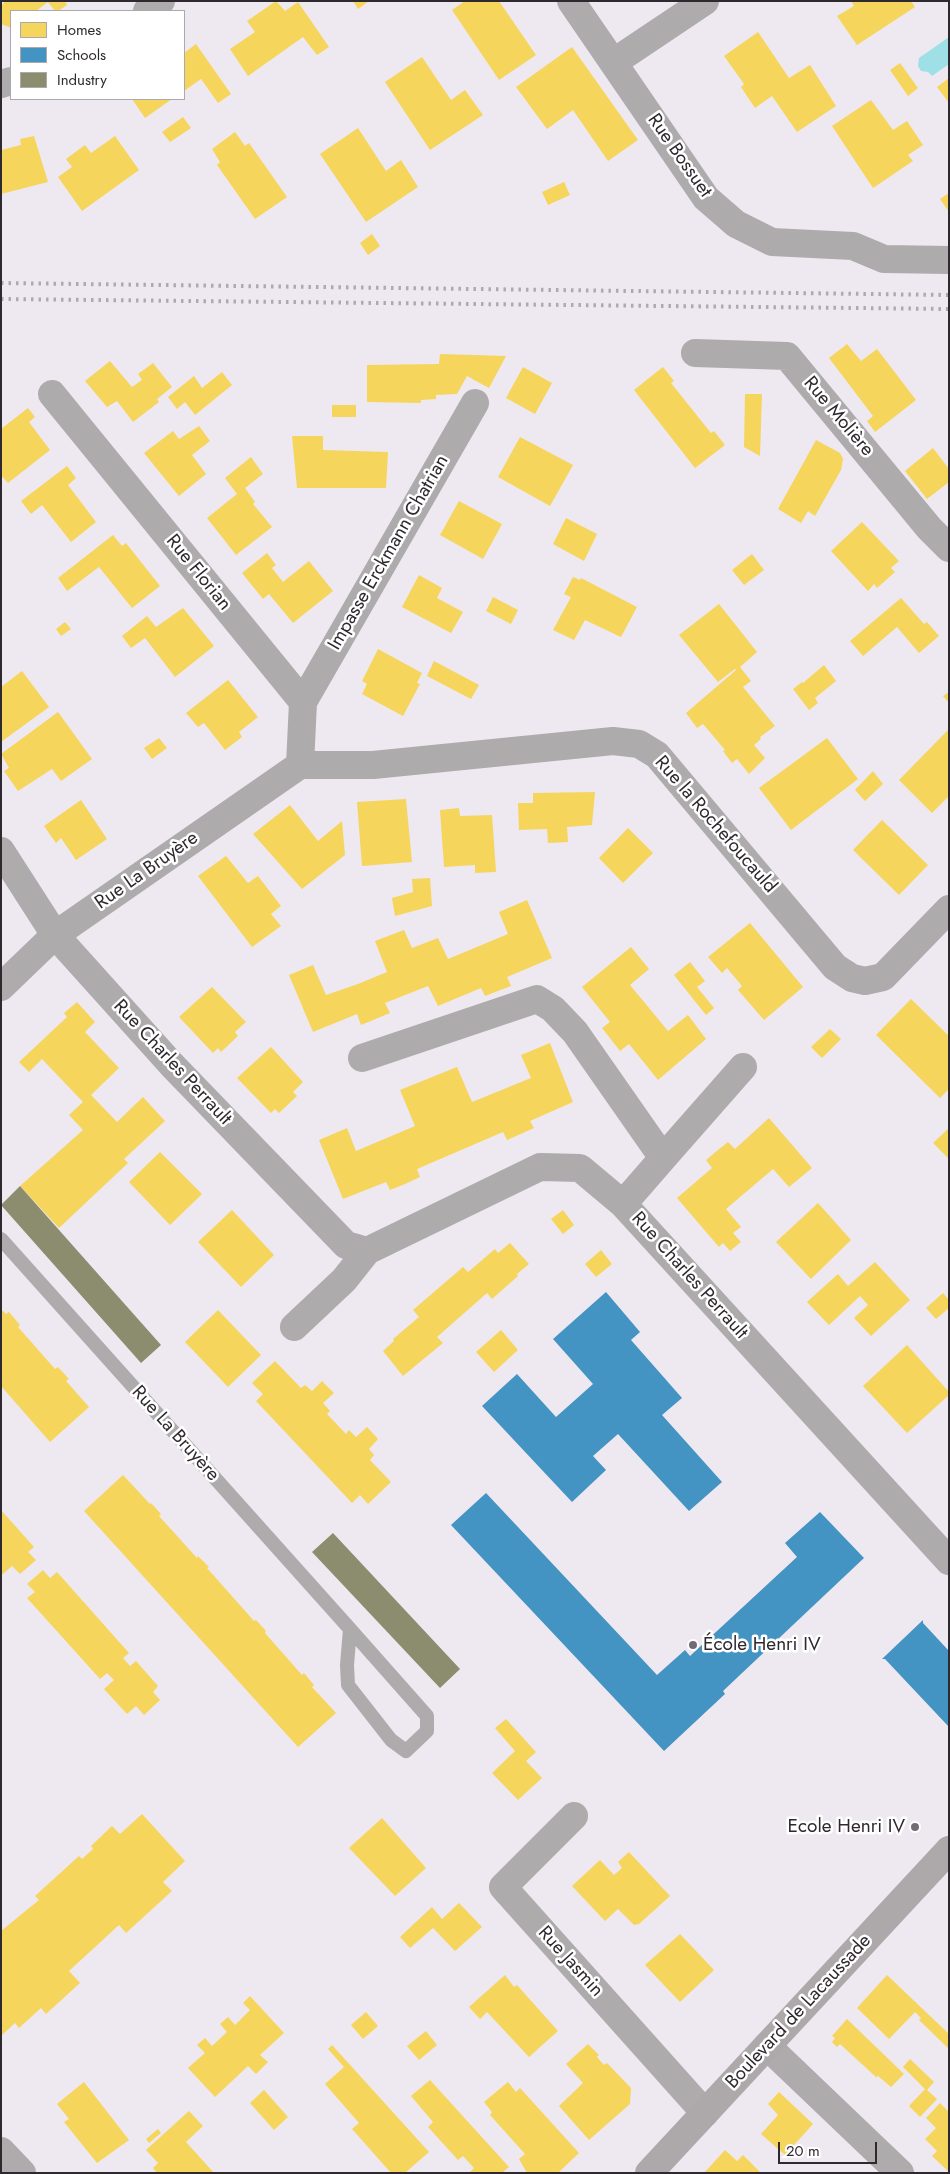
<!DOCTYPE html>
<html>
<head>
<meta charset="utf-8">
<style>
  body { margin:0 }
  #map { position:relative; width:950px; height:2174px; overflow:hidden; background:#eee8f0; font-family:Jost,sans-serif }
  canvas { display:block }
  .frame { position:absolute; inset:0; border:2px solid #2e292e; pointer-events:none }
  .legend { position:absolute; left:10px; top:10px; width:175px; height:90px; box-sizing:border-box; background:#fff; border:1px solid #aba9ab; margin:0; padding:6px 9px; list-style:none; font-size:15px; color:#2e292e }
  .legend li { display:flex; align-items:center; gap:10px; height:25px }
  .legend b { width:25px; border:1px solid #aba9ab }
  .scale { position:absolute; left:778px; top:2142px; width:99px; height:22px; box-sizing:border-box; border:2px solid #2e292e; border-top:0; padding-left:6px; font-size:15px; line-height:18px; white-space:nowrap; color:#2e292e; -webkit-text-stroke:4px #fff; paint-order:stroke }
</style>
</head>
<body>
<div id="map">
<canvas width="950" height="2174"></canvas>
<div class="frame"></div>
<ul class="legend">
<li><b style="height:14px;background:#f6d55c"></b>Homes</li>
<li><b style="height:14px;background:#4393c3"></b>Schools</li>
<li><b style="height:14px;background:#8c8c6e"></b>Industry</li>
</ul>
<div class="scale">20 m</div>
</div>
<script>
const ctx = document.querySelector('canvas').getContext('2d');
ctx.lineJoin = 'round';
function fillPath(path, color) { ctx.fillStyle = color; ctx.fill(path, 'evenodd'); }
const toPath = rows => new Path2D(rows.map(r => 'M' + r).join(''));
function stroke(path, color, width, dash) { ctx.strokeStyle = color; ctx.lineWidth = width; ctx.lineCap = dash ? 'butt' : 'round'; ctx.setLineDash(dash || []); ctx.stroke(path); }
function drawText(font, color, halo, rows, align = 'center') {
  ctx.font = font + ' Jost,sans-serif'; ctx.lineWidth = 5; ctx.setLineDash([]); ctx.textBaseline = 'middle'; ctx.strokeStyle = halo; ctx.fillStyle = color; for (const [text, x, y, turn = 0] of rows) {
    ctx.save(); ctx.translate(x, y); ctx.rotate((+turn || 0) * Math.PI / 180); ctx.textAlign = isNaN(turn) ? turn : align; if (halo) ctx.strokeText(text, 0, 0); ctx.fillText(text, 0, 0); ctx.restore();
  }
}
const water = toPath([
  [949,37,949,64,932,76,928,72,921,71,918,66,919,58]
]);
const homes = toPath([
  [3,1,65,1,67,5,58,11,55,11,48,2,36,11,11,11,11,27,9,27,1,24,1,6,4,3],
  [276,1,285,11,298,2,329,47,317,55,303,37,248,76,230,49,255,32,247,21],
  [353,1,369,1,358,9],
  [465,1,499,1,536,55,499,80,452,10],
  [851,1,911,1,915,7,857,45,837,16,854,6],
  [758,32,789,78,810,65,836,106,797,132,772,96,755,108,741,87,744,84,724,56],
  [196,44,231,94,218,103,201,79,184,91,184,53],
  [572,47,638,140,608,161,573,110,547,129,516,87],
  [422,57,451,100,465,90,483,115,430,150,385,82],
  [900,63,918,88,908,96,890,70],
  [949,78,949,103,937,87],
  [132,99,172,99,145,118],
  [871,100,893,130,907,121,923,145,908,155,913,161,873,188,832,126],
  [183,117,191,128,170,142,162,132],
  [358,128,386,171,401,160,418,187,366,222,320,154],
  [235,132,245,146,249,143,287,197,255,219,217,165,220,162,212,149],
  [34,136,48,182,1,194,1,150,21,145,20,139],
  [115,136,139,170,82,211,58,177,72,167,66,159,85,145,91,153],
  [564,182,570,195,548,205,542,192],
  [949,193,949,212,940,199],
  [372,234,380,246,368,255,360,243],
  [847,344,861,361,877,349,916,400,875,432,867,421,873,416,829,358],
  [440,354,506,356,489,388,467,376,457,394,436,395,436,399,421,400,421,403,367,402,367,365,439,364],
  [110,361,132,387,142,380,138,374,153,363,172,387,157,399,159,402,133,422,117,401,107,407,85,381],
  [523,367,552,383,535,414,506,398],
  [663,367,674,381,671,383,711,433,714,431,725,445,695,468,634,390],
  [222,372,232,385,195,415,185,402,177,409,168,397,194,376,202,388],
  [745,394,762,394,760,456,744,447],
  [332,405,356,405,356,417,332,417],
  [28,408,35,417,29,422,50,450,8,483,1,475,1,429],
  [199,426,210,441,192,455,206,474,179,496,144,453,173,431,179,439],
  [292,436,323,436,323,450,388,452,386,488,297,488],
  [520,437,573,465,550,506,498,477],
  [816,440,840,453,843,459,841,470,815,516,808,511,801,523,778,509],
  [933,448,949,469,949,482,927,499,905,471],
  [251,457,263,474,245,488,255,502,253,504,272,527,236,555,207,518,237,494,225,478],
  [67,466,76,478,68,485,96,522,71,542,42,505,31,514,21,501],
  [459,501,502,524,483,559,440,535],
  [566,518,597,534,584,561,553,544],
  [862,522,899,561,891,568,895,572,877,588,874,584,868,591,831,551],
  [113,535,122,546,126,543,160,586,132,608,99,567,67,591,58,578],
  [267,553,276,565,272,568,283,582,309,561,333,591,293,623,269,594,263,599,242,573],
  [752,554,764,570,744,585,732,570],
  [419,575,442,588,437,598,463,612,451,633,402,607],
  [573,577,580,580,581,578,637,607,621,637,585,620,574,640,553,630,571,597,564,594],
  [493,597,518,610,511,624,486,611],
  [901,598,924,624,927,622,939,636,919,653,897,627,863,656,850,641],
  [719,604,757,652,740,667,751,681,743,687,775,726,760,737,761,739,754,745,765,758,749,774,737,759,732,763,723,751,725,750,703,724,697,728,686,713,736,670,735,669,718,682,679,635],
  [183,608,214,646,175,677,145,638,131,648,122,636,147,616,156,627],
  [65,622,71,629,61,636,56,629],
  [378,649,422,673,417,683,420,684,403,716,362,694,367,684,362,681],
  [434,661,479,685,471,699,427,676],
  [824,665,836,681,815,698,818,703,809,710,793,689,802,682,803,683],
  [22,671,49,707,1,742,1,687],
  [228,680,258,717,239,732,242,737,225,750,204,723,198,727,186,713],
  [949,692,949,703,943,696],
  [58,712,92,759,61,781,52,769,18,791,4,771,9,768,1,754],
  [949,729,949,796,932,813,899,780],
  [159,738,167,748,152,759,144,748],
  [827,738,858,779,791,830,759,788],
  [873,771,883,784,865,801,855,790],
  [595,792,592,825,567,827,568,842,548,843,547,829,519,830,518,803,533,803,533,793],
  [406,799,412,862,362,866,357,802],
  [81,800,107,839,76,860,61,838,56,843,44,826],
  [290,805,318,841,342,821,345,855,302,889,253,834],
  [459,808,460,816,492,815,496,872,475,873,475,865,444,867,440,810],
  [882,820,928,865,899,895,853,850],
  [628,828,653,853,623,883,599,858],
  [226,856,248,883,258,876,281,906,271,914,281,926,252,947,198,876],
  [430,878,432,906,395,916,392,898,413,892,412,879],
  [527,900,552,958,507,977,511,986,485,996,481,988,438,1006,428,986,385,1003,390,1013,361,1025,357,1014,313,1032,289,975,313,965,326,995,358,984,387,972,375,941,404,930,412,948,438,938,448,959,508,934,499,912],
  [750,923,803,987,764,1020,738,990,742,986,727,968,722,973,708,957],
  [631,947,649,969,630,985,668,1031,688,1015,706,1039,658,1080,629,1044,620,1051,602,1028,610,1022,582,987],
  [690,962,705,981,697,987,714,1008,706,1015,674,975],
  [212,987,246,1022,235,1032,238,1036,221,1052,218,1048,213,1053,179,1017],
  [911,999,949,1036,949,1089,940,1098,876,1035],
  [77,1002,95,1022,85,1032,119,1068,91,1095,117,1122,143,1097,165,1121,124,1159,128,1163,59,1228,20,1186,83,1130,69,1115,83,1102,42,1059,29,1072,19,1062,67,1017,64,1013],
  [830,1029,841,1039,822,1058,811,1047],
  [550,1043,573,1102,530,1121,534,1128,507,1140,503,1132,417,1169,420,1177,405,1184,390,1190,386,1182,343,1199,319,1140,347,1128,356,1151,415,1126,400,1090,457,1067,472,1102,531,1078,521,1055],
  [271,1047,303,1082,293,1092,297,1096,279,1113,275,1109,271,1113,237,1078],
  [769,1118,812,1168,789,1187,773,1169,726,1209,741,1227,733,1233,741,1242,730,1251,723,1243,719,1247,677,1198,712,1168,706,1160,718,1150,728,1142,735,1149],
  [949,1128,949,1159,933,1143],
  [160,1152,202,1194,170,1225,129,1182],
  [818,1203,851,1240,811,1279,776,1242],
  [232,1210,274,1255,241,1287,198,1242],
  [563,1210,574,1225,563,1234,551,1219],
  [510,1243,529,1264,517,1274,518,1276,492,1299,487,1293,437,1337,443,1343,403,1376,383,1351,394,1341,393,1339,419,1317,413,1310,463,1267,468,1272,495,1249,498,1253],
  [601,1250,612,1264,596,1277,585,1264],
  [875,1262,910,1300,871,1336,854,1318,868,1305,860,1296,829,1325,807,1302,838,1274,848,1286],
  [943,1293,949,1300,949,1308,936,1319,926,1308],
  [1,1309,6,1314,9,1312,20,1325,18,1327,55,1369,58,1367,69,1379,66,1381,89,1407,50,1442,1,1386],
  [218,1310,261,1355,228,1387,185,1342],
  [501,1330,518,1350,494,1372,476,1352],
  [907,1345,949,1392,949,1395,907,1433,863,1386],
  [275,1361,301,1388,305,1385,312,1391,322,1381,334,1393,323,1403,330,1411,327,1414,346,1434,349,1430,356,1437,367,1427,378,1439,369,1449,374,1455,370,1460,391,1482,368,1504,360,1495,352,1503,256,1401,263,1394,252,1383],
  [123,1475,150,1504,151,1503,161,1514,159,1516,197,1558,198,1556,209,1567,207,1568,254,1621,256,1620,266,1631,265,1633,302,1675,304,1673,314,1685,312,1687,336,1713,298,1747,84,1511],
  [1,1510,34,1547,28,1552,36,1560,20,1574,12,1566,3,1574,1,1573],
  [43,1570,50,1578,57,1572,129,1653,123,1658,130,1666,136,1661,158,1686,153,1692,160,1700,144,1715,136,1706,127,1714,104,1689,114,1680,107,1673,100,1679,27,1598,35,1592,27,1584],
  [506,1719,536,1752,526,1761,542,1778,518,1800,492,1773,515,1751,495,1728],
  [142,1814,185,1861,163,1882,172,1891,126,1933,119,1925,69,1971,80,1983,46,2014,41,2008,19,2028,15,2023,1,2036,1,1931,39,1900,35,1896,79,1856,82,1859,93,1849,91,1846,112,1826,120,1834],
  [382,1818,426,1868,395,1896,349,1848],
  [629,1852,670,1896,639,1924,634,1925,618,1909,605,1921,572,1886,600,1860,614,1875,622,1868,618,1862],
  [459,1903,482,1927,455,1951,433,1928,410,1948,400,1937,432,1907,442,1919],
  [680,1934,714,1970,680,2002,645,1965],
  [505,1975,514,1987,517,1985,558,2031,529,2057,487,2012,480,2019,469,2007],
  [887,1975,949,2034,949,2049,919,2020,921,2018,915,2012,889,2039,857,2008],
  [250,1996,284,2033,260,2055,268,2062,256,2074,248,2066,215,2097,188,2068,205,2053,197,2045,205,2038,212,2046,227,2032,220,2024,228,2017,235,2025,250,2010,243,2003],
  [366,2012,378,2026,363,2039,351,2025],
  [847,2019,904,2074,891,2087,878,2076,876,2077,840,2044,837,2047,832,2042,835,2038,832,2036],
  [426,2031,437,2045,419,2060,407,2046],
  [588,2044,599,2055,597,2057,604,2065,607,2063,631,2088,630,2104,589,2140,559,2106,583,2083,566,2064],
  [332,2045,429,2152,405,2173,391,2173,352,2129,359,2123,325,2084,344,2067,328,2049],
  [910,2059,934,2082,927,2090,937,2099,920,2117,909,2106,925,2089,903,2067],
  [430,2080,509,2167,502,2173,469,2173,474,2168,463,2156,458,2160,428,2127,433,2122,411,2096],
  [84,2082,129,2140,97,2163,64,2122,69,2119,57,2104],
  [508,2082,516,2092,520,2088,579,2153,558,2173,527,2173,519,2159,525,2154,490,2115,492,2112,484,2102],
  [264,2090,288,2117,274,2130,250,2103],
  [779,2092,813,2124,785,2155,761,2134,778,2115,768,2104],
  [940,2103,949,2112,949,2172,932,2156,937,2151,925,2139,936,2128,926,2118],
  [189,2111,203,2126,186,2142,214,2173,157,2173,153,2168,158,2163,146,2150],
  [158,2129,161,2133,149,2143,146,2139],
  [725,2150,737,2161,743,2155,761,2173,704,2173]
]);
const schools = toPath([
  [606,1292,640,1332,631,1340,682,1398,662,1415,722,1482,689,1511,618,1434,593,1456,606,1470,572,1502,482,1406,517,1374,556,1417,593,1384,553,1339],
  [486,1493,657,1675,685,1650,690,1656,797,1557,785,1543,820,1512,864,1558,723,1691,725,1694,664,1751,451,1525],
  [923,1620,923,1623,949,1651,949,1727,885,1659,882,1659]
]);
const industry = toPath([
  [20,1186,161,1345,141,1363,1,1205],
  [333,1533,460,1669,440,1688,312,1552]
]);
const service = toPath([
  [1,1239,350,1629,427,1716,427,1731,406,1751,391,1740,348,1685,347,1665,350,1629]
]);
const minor = toPath([
  [571,1,706,198,736,224,772,242,853,246,884,259,949,260],
  [147,11,161,1],
  [614,62,705,1],
  [1,84,11,81],
  [695,353,787,356,929,528,949,548],
  [52,394,303,702,300,765],
  [303,702,475,403],
  [300,765,373,765,613,741,639,744,657,755,835,967,852,978,865,981,883,977,949,909],
  [1,851,55,935,172,1065,346,1245,367,1251,540,1167,580,1168,623,1204,949,1561],
  [1,987,55,935,300,765],
  [362,1058,537,999,553,1009,575,1032,663,1158,623,1204],
  [663,1158,743,1067],
  [294,1327,344,1280,367,1251],
  [574,1816,503,1887,705,2113],
  [767,2046,900,2173]
]);
const tertiary = toPath([
  [1,2151,22,2173]
]);
const secondary = toPath([
  [649,2173,949,1850]
]);
const rail = toPath([
  [1,283,949,295],
  [1,299,949,309]
]);
const markers = [
  [693,1645,5,"#716c72"],
  [915,1827,5,"#716c72"]
];
const streetNames = [
  ["Rue Bossuet",679,156,55],
  ["Rue Molière",838,417,50],
  ["Impasse Erckmann Chatrian",389,553,-60],
  ["Rue Florian",198,573,51],
  ["Rue la Rochefoucauld",715,825,49],
  ["Rue La Bruyère",147,871,-35],
  ["Rue Charles Perrault",172,1063,47],
  ["Rue Charles Perrault",689,1276,48],
  ["Rue La Bruyère",175,1434,48],
  ["Rue Jasmin",570,1962,48],
  ["Boulevard de Lacaussade",799,2012,-47]
];
const poiNames = [
  ["École Henri IV",703,1645],
  ["Ecole Henri IV",905,1827,"right"]
];
fillPath(water, '#9ee0e6');
fillPath(homes, '#f6d55c');
fillPath(schools, '#4393c3');
fillPath(industry, '#8c8c6e');
stroke(service, '#adabab', 14);
stroke(minor, '#adabab', 28);
stroke(tertiary, '#adabab', 28);
stroke(secondary, '#ada9aa', 28);
stroke(rail, '#adaaac', 4, [2.5, 5]);
for (const [x, y, r, color] of markers) { const dot = new Path2D(); dot.arc(x, y, r, 0, 2 * Math.PI); ctx.fillStyle = color; ctx.fill(dot); stroke(dot, '#fff', 2); }
drawText('19px', '#2e292e', '#fff', streetNames);
drawText('19px', '#2e292e', '#fff', poiNames, 'left');
</script>
</body>
</html>
